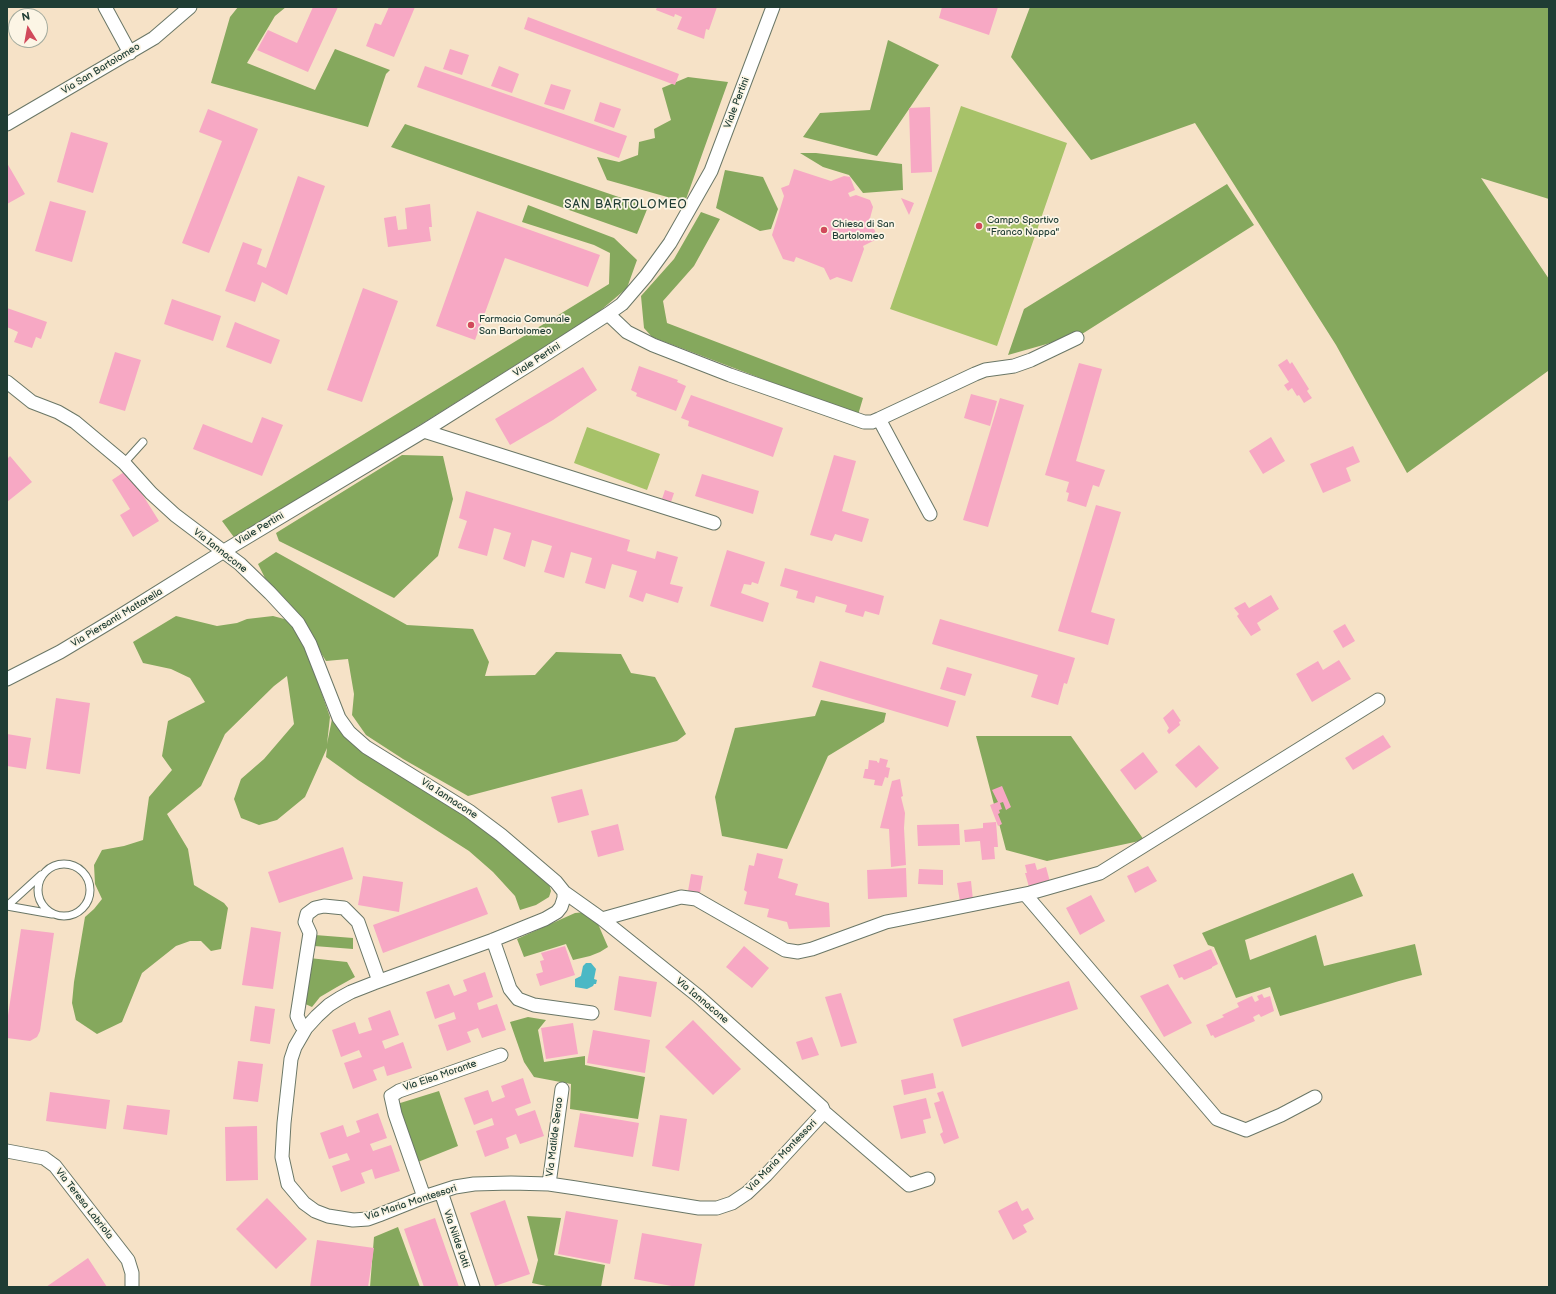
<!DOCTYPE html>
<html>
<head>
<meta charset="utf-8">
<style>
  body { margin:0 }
  #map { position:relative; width:1556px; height:1294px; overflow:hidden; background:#f6e2c7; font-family:"Balsamiq Sans",sans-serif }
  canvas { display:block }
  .frame { position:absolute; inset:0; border:8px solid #1f3d34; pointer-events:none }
  .north { position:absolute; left:8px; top:8px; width:40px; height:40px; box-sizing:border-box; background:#fcf5e5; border:1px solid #a4ab9e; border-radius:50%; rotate:349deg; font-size:11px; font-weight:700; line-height:16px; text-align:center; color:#1f3d34 }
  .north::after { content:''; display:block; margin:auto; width:14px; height:18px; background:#d1495b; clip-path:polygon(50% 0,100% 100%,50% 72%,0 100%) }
</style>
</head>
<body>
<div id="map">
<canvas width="1556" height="1294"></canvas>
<div class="frame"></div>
<div class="north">N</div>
</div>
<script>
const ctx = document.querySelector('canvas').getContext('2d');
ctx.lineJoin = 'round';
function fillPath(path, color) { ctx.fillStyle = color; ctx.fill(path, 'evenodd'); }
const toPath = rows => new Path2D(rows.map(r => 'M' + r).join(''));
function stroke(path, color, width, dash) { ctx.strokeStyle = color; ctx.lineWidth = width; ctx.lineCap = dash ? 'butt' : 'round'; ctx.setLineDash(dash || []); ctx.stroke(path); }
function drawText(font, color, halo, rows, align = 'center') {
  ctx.font = font + ' "Balsamiq Sans",sans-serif'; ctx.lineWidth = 3.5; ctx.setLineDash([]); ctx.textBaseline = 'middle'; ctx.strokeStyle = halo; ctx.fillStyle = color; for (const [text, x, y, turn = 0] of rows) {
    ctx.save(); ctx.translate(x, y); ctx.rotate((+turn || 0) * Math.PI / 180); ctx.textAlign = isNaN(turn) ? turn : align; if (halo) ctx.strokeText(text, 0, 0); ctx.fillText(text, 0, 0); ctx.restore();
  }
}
const green = toPath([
  [961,106,1067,143,997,346,890,309],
  [587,427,660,454,647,490,574,463]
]);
const forest = toPath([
  [238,7,286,7,275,16,247,63,315,90,335,49,390,70,386,74,368,127,211,83,230,17],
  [1030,7,1549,7,1549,199,1481,178,1549,279,1549,364,1548,371,1407,473,1336,345,1195,123,1091,160,1011,57],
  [888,40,939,65,877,156,803,137,820,113,870,110],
  [688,77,728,82,685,202,607,180,597,157,619,162,638,155,639,142,655,138,654,129,671,120,662,88],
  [405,124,648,207,637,234,391,147],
  [800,153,816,153,902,164,903,190,863,193,849,175,823,167],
  [725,170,763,177,778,209,771,229,760,231,716,208],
  [1227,184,1254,225,1082,334,1008,355,1024,309],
  [528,205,614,238,637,260,627,288,594,316,236,540,222,521,609,284,610,253,594,245,522,222],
  [701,212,720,219,694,266,663,301,667,323,863,398,858,415,652,337,644,328,641,296,674,259],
  [402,455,443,456,453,499,438,556,394,598,279,541,276,533],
  [276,552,407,625,473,629,489,662,485,676,535,675,556,652,621,654,631,673,655,677,686,734,677,741,468,796,403,759,366,735,352,715,354,694,348,659,326,661,290,604,265,578,258,564],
  [176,616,217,626,237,623,247,619,273,616,288,620,307,651,330,717,327,744,332,719,461,806,549,883,551,891,549,897,536,905,520,910,515,896,493,872,469,851,358,780,326,757,327,748,305,797,277,820,259,825,241,818,234,799,241,779,264,759,294,724,287,676,274,686,225,734,201,786,167,814,188,849,194,885,224,903,228,908,221,949,211,951,201,941,190,941,176,946,142,973,122,1022,97,1034,76,1020,72,1003,74,982,85,917,94,909,102,899,95,884,94,865,102,850,124,846,143,840,149,797,172,770,162,756,168,721,205,702,190,678,171,669,143,663,133,642],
  [821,700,886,713,884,722,828,756,787,849,722,836,715,797,735,728,815,716],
  [976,736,1071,736,1144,840,1047,861,1006,850],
  [1353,873,1363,896,1245,940,1250,960,1316,935,1324,966,1415,944,1422,975,1399,981,1280,1016,1270,987,1236,998,1214,947,1208,945,1202,933],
  [585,912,598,924,608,947,600,952,590,956,573,960,566,944,524,957,517,939,575,913],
  [315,935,353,938,353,949,314,946],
  [309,958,347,962,355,977,337,987,320,997,312,1007,303,1003],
  [528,1017,546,1020,538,1030,544,1062,585,1056,585,1065,645,1077,638,1119,570,1109,571,1084,534,1077,524,1062,510,1022],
  [439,1091,458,1146,418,1162,397,1104],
  [527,1216,561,1218,554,1255,605,1265,601,1287,551,1287,532,1283,538,1260],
  [398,1227,420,1287,370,1287,374,1237]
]);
const water = toPath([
  [586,963,591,963,596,969,594,979,597,980,596,984,594,984,593,986,587,989,575,987,575,979,581,976,583,966]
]);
const building = toPath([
  [313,7,338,7,308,72,257,50,268,30,297,43],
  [389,7,415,7,394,57,366,46,375,23,381,25],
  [657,7,717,7,709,30,706,29,704,39,677,29,682,17,675,14,674,17,656,10],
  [942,7,998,7,989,35,939,18],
  [528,17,679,74,675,85,524,29],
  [450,49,469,55,462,75,443,69],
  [425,66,627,136,619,158,417,87],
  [499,66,519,74,512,93,491,86],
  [551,84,571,90,564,110,544,104],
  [600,102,621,109,614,128,594,121],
  [930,107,932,172,911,173,909,108],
  [208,109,258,129,209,253,182,243,222,141,199,132],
  [71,132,108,143,93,193,57,182],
  [7,163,25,194,7,204],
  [794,169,831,181,844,176,850,177,855,190,848,193,850,197,856,195,870,200,873,207,869,222,870,224,871,223,877,235,875,240,863,246,864,249,852,282,837,277,830,280,824,268,796,257,794,262,783,259,772,235,784,196,781,188,789,185],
  [298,176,325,186,287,295,262,282,255,302,225,291,243,242,262,249,257,264,266,268],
  [901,198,914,203,909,215],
  [50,201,86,211,72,262,35,251],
  [430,204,432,227,429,227,431,241,388,247,384,218,396,216,398,230,407,229,405,208],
  [477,211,600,255,588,287,505,258,475,340,436,326],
  [363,288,398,301,362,402,327,390],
  [172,299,221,316,213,341,164,324],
  [7,308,47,322,41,339,36,337,32,348,14,342,18,332,7,327],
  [235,322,280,340,271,364,226,347],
  [115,352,141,360,125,411,99,403],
  [1287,359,1290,364,1292,362,1309,389,1307,391,1312,398,1304,403,1299,395,1297,396,1292,388,1288,391,1284,385,1289,382,1278,365],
  [1079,363,1102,369,1076,461,1105,470,1099,487,1093,485,1086,507,1067,501,1069,493,1066,492,1069,482,1045,475],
  [639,366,678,380,677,382,686,386,676,411,636,396,637,393,631,390],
  [583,367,597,390,553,420,510,445,495,419],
  [971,394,997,401,990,426,964,418],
  [691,395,783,428,773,457,688,426,689,421,681,418],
  [1000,398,1024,405,988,527,963,520],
  [262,417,283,425,262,476,193,449,203,424,252,443],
  [1271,437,1285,461,1263,474,1249,451],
  [1353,446,1360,462,1346,468,1351,481,1323,493,1310,464],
  [834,455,856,461,842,511,869,519,862,542,835,534,832,541,810,535],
  [10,456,32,482,7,502,7,459],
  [127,470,159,521,133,537,120,515,130,509,112,480],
  [702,474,759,491,753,514,695,496],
  [665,490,674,493,671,502,662,499],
  [466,491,630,540,627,551,655,559,657,551,678,557,670,584,683,587,678,603,646,593,643,602,629,597,637,571,612,564,605,589,585,583,592,558,571,552,564,578,544,572,552,546,532,540,525,567,503,559,511,533,494,528,487,556,458,548,467,521,459,518],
  [1096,505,1121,512,1091,612,1115,619,1108,645,1058,631],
  [727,550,765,562,758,584,752,582,751,585,744,584,741,593,769,603,763,622,710,606],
  [785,568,884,596,879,615,865,611,863,617,845,612,847,605,816,596,814,603,796,598,798,591,780,586],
  [1271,595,1279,609,1257,623,1261,630,1251,636,1237,616,1239,614,1234,608,1245,602,1249,608],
  [940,619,1075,658,1067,684,1064,683,1058,705,1031,697,1038,675,932,644],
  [1345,624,1355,641,1343,648,1333,631],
  [1339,660,1351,679,1312,702,1296,674,1318,661,1323,670],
  [820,661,956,701,948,727,812,687],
  [947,667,972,674,965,696,940,689],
  [56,698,90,703,80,774,46,769],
  [1173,709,1181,721,1179,722,1180,725,1169,734,1167,731,1169,728,1163,718],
  [7,734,31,738,26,769,7,766],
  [1383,735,1391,747,1353,770,1345,758],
  [1199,745,1219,768,1196,788,1175,765],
  [1143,752,1158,772,1135,790,1120,770],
  [880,758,888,760,886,767,890,768,888,778,885,777,882,786,874,785,875,780,863,778,865,769,868,769,869,760,877,761,877,762,879,763],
  [900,779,903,796,901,797,905,813,904,828,906,865,891,867,889,829,880,828,892,781],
  [1002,786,1011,807,1006,810,1003,802,1000,803,1002,809,999,810,1000,813,998,814,1002,824,998,826,990,805,998,802,992,790],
  [582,789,589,815,558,823,551,797],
  [996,822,998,847,994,847,995,859,982,860,980,841,965,842,964,830,983,828,983,823],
  [618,824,624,850,598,857,591,831],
  [959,824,960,845,918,846,917,825],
  [343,847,353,879,279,903,268,872],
  [757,853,783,859,778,878,798,884,795,895,829,903,830,927,789,929,787,922,767,917,769,909,744,904,747,892,744,890,749,865,754,866],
  [1035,863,1037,870,1046,867,1050,882,1029,887,1025,873,1027,873,1025,865],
  [1148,866,1157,881,1135,893,1127,876],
  [906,868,907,897,868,899,867,870],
  [919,869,943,870,943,885,918,884],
  [691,874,703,876,700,893,688,891],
  [363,876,403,882,399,912,358,905],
  [971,881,973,900,960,902,957,883],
  [477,887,488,914,383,953,373,925],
  [1091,895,1105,921,1080,935,1066,908],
  [251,927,281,932,273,989,242,985],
  [21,929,54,933,40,1031,37,1037,30,1041,7,1038,7,1022],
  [565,946,575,975,540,986,536,974,543,972,540,961,544,960,541,953],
  [744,946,769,968,752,988,726,967],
  [1211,949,1218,964,1212,967,1212,968,1184,980,1182,977,1179,978,1173,965],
  [485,972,493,997,477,1003,479,1010,497,1004,506,1030,482,1038,478,1028,467,1032,471,1042,447,1051,438,1025,456,1019,454,1012,435,1019,426,992,449,984,454,996,467,991,463,980],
  [619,976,657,982,651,1017,614,1010],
  [1069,981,1078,1009,962,1047,953,1019],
  [1168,984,1192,1023,1164,1037,1140,996],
  [841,993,857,1043,841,1047,825,997],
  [1262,994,1264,998,1270,996,1274,1011,1261,1017,1259,1014,1253,1017,1255,1021,1215,1038,1213,1035,1211,1036,1206,1025,1224,1017,1222,1015,1239,1007,1237,1003,1252,996,1255,1002,1259,1000,1257,996],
  [255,1006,275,1009,270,1044,250,1041],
  [390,1010,399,1035,382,1041,385,1049,403,1042,412,1068,387,1076,384,1066,373,1070,377,1080,353,1089,344,1063,362,1057,359,1050,341,1057,332,1030,355,1022,359,1034,372,1030,368,1018],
  [693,1020,741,1069,713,1095,665,1047],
  [573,1023,578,1054,546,1059,541,1028],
  [593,1030,650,1040,645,1073,587,1063],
  [812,1037,819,1055,802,1060,796,1042],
  [238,1061,263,1064,258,1102,233,1099],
  [933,1073,936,1088,904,1095,901,1080],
  [523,1078,531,1103,515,1109,518,1116,535,1110,544,1136,520,1144,516,1134,506,1138,509,1148,485,1157,476,1131,494,1125,492,1118,474,1125,464,1098,488,1090,492,1102,505,1097,501,1086],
  [943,1091,959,1138,944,1144,940,1134,943,1132,934,1103,940,1101,937,1093],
  [50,1092,110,1100,106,1129,46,1121],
  [926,1098,931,1118,923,1120,926,1133,901,1139,893,1106],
  [127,1105,170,1110,167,1135,123,1129],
  [378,1113,387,1138,370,1144,373,1151,391,1145,400,1171,375,1179,372,1169,361,1173,365,1183,341,1192,332,1166,350,1160,347,1153,329,1159,320,1133,343,1125,347,1137,360,1132,356,1121],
  [580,1113,639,1123,633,1157,574,1147],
  [660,1115,687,1119,679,1171,652,1166],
  [257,1126,258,1180,226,1181,225,1127],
  [267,1198,307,1239,276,1269,236,1229],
  [505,1200,530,1274,495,1286,470,1213],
  [1017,1201,1022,1211,1028,1208,1034,1219,1023,1225,1027,1232,1013,1240,998,1211],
  [566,1211,618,1220,610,1264,558,1254],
  [435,1218,459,1287,424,1287,404,1229],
  [642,1233,702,1244,694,1287,677,1287,634,1279],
  [317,1240,374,1248,368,1287,310,1287],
  [88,1258,107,1287,46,1287]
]);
const service = toPath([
  [124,463,143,442],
  '38 890a26 26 0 1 1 52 0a26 26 0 1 1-52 0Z',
  [7,906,41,875],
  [7,906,52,914]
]);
const minor = toPath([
  [105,7,130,53],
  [7,124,154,38,190,7],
  [608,314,627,332,653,345,730,375,864,422,872,422,879,419,975,374,985,370,1014,366,1031,360,1077,338],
  [7,382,32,402,58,412,75,422,124,463,151,493,175,515,240,564,270,593,298,623,310,644,339,718,349,732,366,747,469,811,501,835,556,882,564,892,602,919,698,996,822,1107,824,1112,909,1185,928,1179],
  [879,419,930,514],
  [424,431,714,523],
  [7,679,60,652,120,616,229,548,424,431,532,363,608,314,622,304,646,276,670,243,711,171,773,7],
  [564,892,564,898,561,907,557,912,545,919,493,940,374,983,351,992,340,998,329,1005,317,1016,306,1028,295,1047,291,1059,284,1123,282,1157,288,1184,304,1203,315,1211,328,1216,353,1220,368,1219,379,1215,424,1197,455,1187,474,1184,511,1183,549,1184,576,1188,699,1208,717,1208,732,1203,747,1193,766,1175,824,1112],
  [1025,894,1217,1119,1246,1130,1281,1115,1315,1097],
  [602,919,681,897,696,899,785,950,798,952,812,949,886,922,1030,893,1100,873,1378,700],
  [493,940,510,989,518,999,534,1005,592,1013],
  [306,1028,301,1025,297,1016,310,933,305,922,307,914,315,908,324,906,344,908,358,922,379,981],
  [7,1151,44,1158,55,1166,128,1260,132,1273,132,1287],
  [549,1184,562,1089],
  [441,1192,473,1287],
  [424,1197,395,1114,391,1096,399,1091,501,1055]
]);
const markers = [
  [979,226,4,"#d1495b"],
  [824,230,4,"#d1495b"],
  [471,325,4,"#d1495b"]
];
const streetNames = [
  ["Via San Bartolomeo",101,69,-31],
  ["Viale Pertini",737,103,-69],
  ["Viale Pertini",537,360,-33],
  ["Viale Pertini",260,529,-31],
  ["Via Iannacone",220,551,38],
  ["Via Piersanti Mattarella",117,618,-31],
  ["Via Iannacone",449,799,33],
  ["Via Iannacone",702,1001,40],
  ["Via Elsa Morante",440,1076,-19],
  ["Via Matilde Serao",555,1137,-83],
  ["Via Maria Montessori",782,1156,-46],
  ["Via Maria Montessori",411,1203,-18],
  ["Via Teresa Labriola",84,1204,52],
  ["Via Nilde Iotti",456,1239,71]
];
const poiNames = [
  ["Campo Sportivo",987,220],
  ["\"Franco Nappa\"",987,232],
  ["Chiesa di San",832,224],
  ["Bartolomeo",832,236],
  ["Farmacia Comunale",479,319],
  ["San Bartolomeo",479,331]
];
const quarterNames = [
  ["SAN BARTOLOMEO",626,205]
];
fillPath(green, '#a7c269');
fillPath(forest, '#85a85d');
fillPath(water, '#4bb8c5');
fillPath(building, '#f7a8c4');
stroke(service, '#6a7767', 9);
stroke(minor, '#6a7767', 15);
stroke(service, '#fff', 7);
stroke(minor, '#fff', 13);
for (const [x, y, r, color] of markers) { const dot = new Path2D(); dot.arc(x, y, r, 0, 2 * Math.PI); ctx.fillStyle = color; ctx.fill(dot); stroke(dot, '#fcf5e5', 1.5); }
drawText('10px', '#1f3d34', '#fcf5e5', streetNames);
drawText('10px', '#1f3d34', '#fcf5e5', poiNames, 'left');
ctx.letterSpacing = '1px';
drawText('12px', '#1f3d34', '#fcf5e5', quarterNames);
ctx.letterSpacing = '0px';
</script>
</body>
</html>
